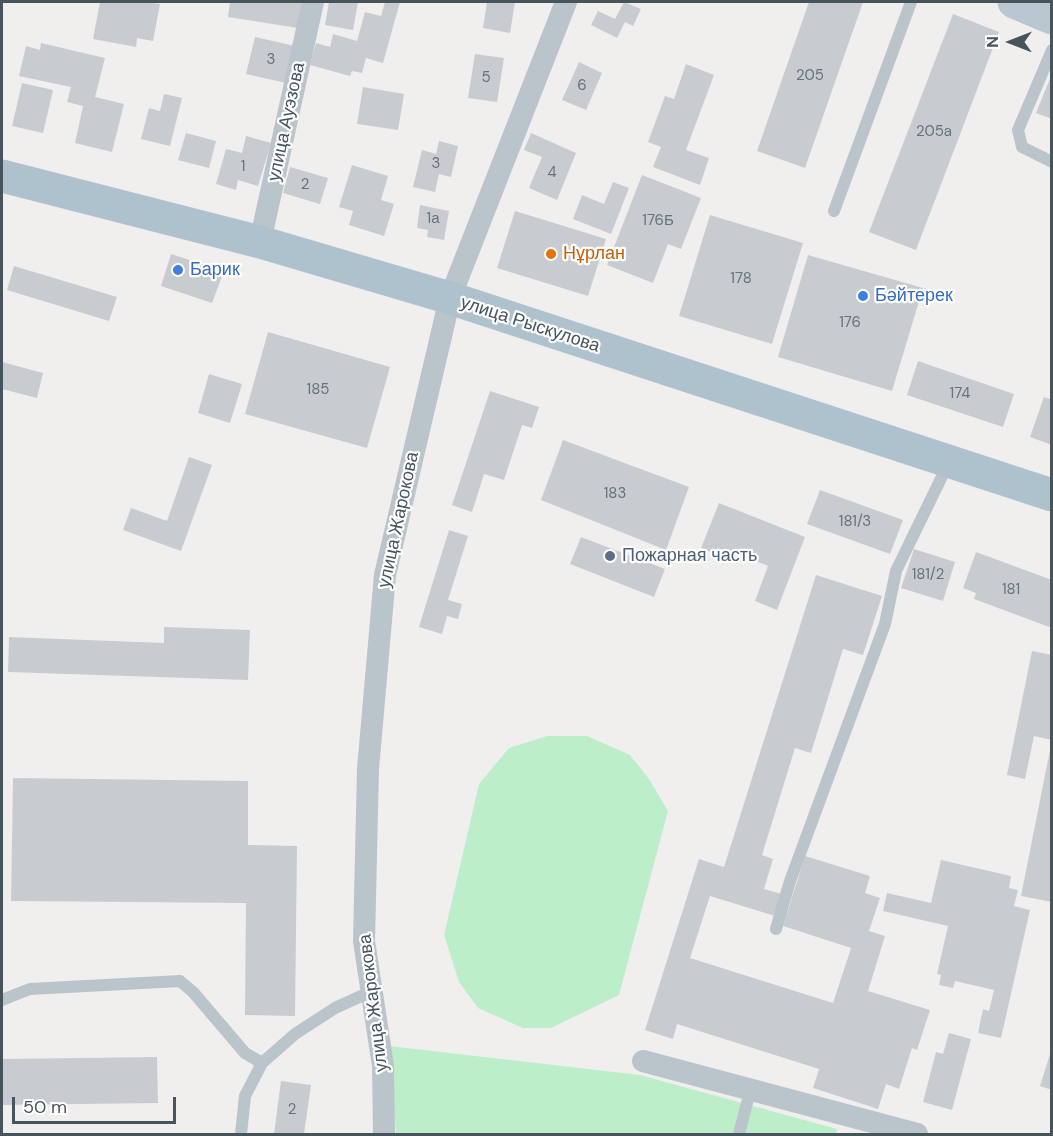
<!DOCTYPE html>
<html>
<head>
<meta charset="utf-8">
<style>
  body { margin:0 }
  #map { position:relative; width:1053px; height:1136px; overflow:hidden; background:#f1eeee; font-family:"DM Sans",sans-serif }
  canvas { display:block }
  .frame { position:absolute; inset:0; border:3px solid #46545c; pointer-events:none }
  .north { position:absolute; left:981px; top:12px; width:60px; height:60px; -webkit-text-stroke:4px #fff; paint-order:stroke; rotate:270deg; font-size:16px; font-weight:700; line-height:24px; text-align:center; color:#46545c }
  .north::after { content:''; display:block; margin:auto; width:21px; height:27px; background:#46545c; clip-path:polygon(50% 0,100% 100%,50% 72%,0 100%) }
  .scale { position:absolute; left:12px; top:1097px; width:164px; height:27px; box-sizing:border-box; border:3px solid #46545c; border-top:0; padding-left:8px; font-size:18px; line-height:21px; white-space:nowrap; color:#46545c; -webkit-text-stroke:4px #fff; paint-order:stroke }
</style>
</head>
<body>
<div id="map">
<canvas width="1053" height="1136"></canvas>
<div class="frame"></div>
<div class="north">N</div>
<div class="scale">50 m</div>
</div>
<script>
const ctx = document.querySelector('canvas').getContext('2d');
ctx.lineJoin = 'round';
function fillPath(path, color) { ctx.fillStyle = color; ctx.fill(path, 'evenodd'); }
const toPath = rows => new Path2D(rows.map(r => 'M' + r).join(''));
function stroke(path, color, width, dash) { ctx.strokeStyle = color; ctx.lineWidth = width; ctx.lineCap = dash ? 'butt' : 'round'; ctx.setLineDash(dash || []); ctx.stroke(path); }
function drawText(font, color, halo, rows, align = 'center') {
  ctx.font = font + ' "DM Sans",sans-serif'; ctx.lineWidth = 4.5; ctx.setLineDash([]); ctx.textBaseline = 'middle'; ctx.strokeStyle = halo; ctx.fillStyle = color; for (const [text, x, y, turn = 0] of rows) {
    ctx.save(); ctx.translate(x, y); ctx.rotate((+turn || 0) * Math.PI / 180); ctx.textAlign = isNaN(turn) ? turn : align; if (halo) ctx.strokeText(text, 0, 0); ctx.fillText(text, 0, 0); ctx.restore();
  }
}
const green = toPath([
  [547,736,587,736,630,755,649,779,668,811,619,995,551,1028,523,1028,478,1008,459,982,444,935,479,784,509,748],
  [389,1046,640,1075,837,1129,836,1134,396,1134]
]);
const building = toPath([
  [100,2,144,2,160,4,153,41,137,38,136,47,93,39],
  [230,2,302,2,298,28,228,17],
  [329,2,358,2,353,30,325,25],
  [385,2,400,2,383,63,366,58,362,73,352,71,350,76,310,65,316,43,330,47,333,34,357,41,365,12,381,16],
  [487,2,515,2,510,33,483,28],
  [624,2,641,9,633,26,625,22,617,38,591,25,598,11,615,19],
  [809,2,863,2,805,168,757,151],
  [953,14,999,32,916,250,869,232],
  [255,37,295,46,286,83,246,74],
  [41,43,105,58,95,97,124,104,112,152,75,143,83,106,67,102,71,87,19,76,26,46,40,50],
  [475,54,504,58,497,102,468,98],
  [579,62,602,73,586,110,562,100],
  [686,64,714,75,686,150,709,158,700,185,653,167,661,147,648,142,665,96,674,99],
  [1051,76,1052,76,1052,119,1036,113],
  [22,83,53,90,43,133,12,126],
  [363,87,404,94,398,130,357,124],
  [164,94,182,98,170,146,141,139,149,108,160,111],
  [186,133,216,141,209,168,178,160],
  [531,133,576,153,557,200,529,188,542,157,524,150],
  [246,136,271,143,258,186,238,180,236,190,216,184,226,149,242,153],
  [439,141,458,146,451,177,439,174,435,192,413,187,422,150,436,154],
  [352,165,388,176,381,200,394,204,384,236,349,225,353,211,339,207],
  [290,167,328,178,320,204,283,193],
  [642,175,701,198,681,249,668,244,653,283,607,265],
  [613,182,629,188,611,234,573,219,582,195,604,204],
  [420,205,449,211,444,240,427,237,428,230,417,228],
  [515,211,606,239,588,296,497,268],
  [710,215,803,243,772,344,679,316],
  [171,254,224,271,212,303,161,286],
  [808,255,923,288,892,391,778,357],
  [14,266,117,297,109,321,7,290],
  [268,332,390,367,367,448,245,414],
  [918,361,1014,394,1003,427,907,395],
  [2,362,43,373,37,398,2,389],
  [209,374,242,384,230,423,198,413],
  [490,391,539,407,532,428,522,425,504,480,484,474,472,512,452,505],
  [1044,397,1052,400,1052,445,1030,437],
  [563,440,689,487,666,550,541,500],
  [189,457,212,465,181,551,123,530,131,508,167,521],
  [820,490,903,520,890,554,807,524],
  [719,503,805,537,777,610,755,601,768,566,741,555,738,563,701,548],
  [449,530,468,536,448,600,462,604,458,619,447,616,442,634,419,627],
  [581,537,665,569,654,597,570,564],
  [914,549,955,562,943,601,901,588],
  [976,552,1052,580,1052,628,974,599,976,593,963,588],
  [816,575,882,596,863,655,843,649,811,753,795,748,762,855,773,859,764,889,782,894,775,916,710,896,690,958,833,1003,851,948,783,926,805,856,870,876,865,893,880,898,869,931,885,936,868,991,930,1010,917,1050,912,1048,899,1089,886,1084,878,1109,813,1088,819,1069,677,1024,673,1039,645,1030,699,859,724,867],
  [164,627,250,630,248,680,8,672,9,637,164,643],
  [1032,651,1052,655,1052,740,1034,736,1025,779,1007,775],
  [1050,750,1052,750,1052,902,1021,896],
  [13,778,248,781,248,845,297,846,295,1016,245,1015,246,903,11,901],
  [941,860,1011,876,1009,888,1018,890,1014,906,1030,910,1001,1038,978,1033,983,1009,989,1011,994,990,955,981,953,988,939,985,941,975,937,974,948,926,883,911,887,893,931,903],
  [949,1033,971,1039,952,1110,923,1102,936,1052,943,1054],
  [1051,1051,1052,1051,1052,1090,1040,1086],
  [157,1057,158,1103,2,1105,2,1059],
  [281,1081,311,1085,304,1134,274,1134]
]);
const lane = toPath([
  [1052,50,1018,130,1022,147,1052,162],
  [834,211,911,2],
  [776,929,790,881,885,624,896,571,949,462],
  [2,1000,30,989,180,981,193,992,245,1053,262,1063],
  [241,1134,245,1096,262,1063,295,1034,335,1008,372,991],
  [739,1134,750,1091]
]);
const street = toPath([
  [260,242,313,2],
  [643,1061,917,1134],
  [384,1134,383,1066,364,941,368,769,385,575,450,298,566,2]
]);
const secondary = toPath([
  [1014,2,1052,18]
]);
const primary = toPath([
  [2,176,260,242,450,298,1052,495]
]);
const markers = [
  [551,254,6,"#e8710a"],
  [178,270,6,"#3f7fe0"],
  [863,296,6,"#3f7fe0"],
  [610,556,6,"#5c6f8a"]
];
const numberNames = [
  ["3",271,60],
  ["205",810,76],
  ["5",486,78],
  ["6",582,86],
  ["205a",934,132],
  ["3",436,164],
  ["1",243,167],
  ["4",552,173],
  ["2",305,185],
  ["1а",433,219],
  ["176Б",658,221],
  ["178",741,279],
  ["176",850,323],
  ["185",318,390],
  ["174",960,394],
  ["183",615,494],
  ["181/3",855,522],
  ["181/2",928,575],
  ["181",1011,590],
  ["2",292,1110]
];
const streetNames = [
  ["улица Ауэзова",287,122,-78],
  ["улица Рыскулова",530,325,18],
  ["улица Жарокова",399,520,-78],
  ["улица Жарокова",374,1003,-97]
];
const foodNames = [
  ["Нұрлан",563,254]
];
const shopNames = [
  ["Барик",190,270],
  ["Бәйтерек",875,296]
];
const serviceNames = [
  ["Пожарная часть",622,556]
];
fillPath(green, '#bcefc9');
fillPath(building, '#c8ccd1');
stroke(lane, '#bac5cb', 12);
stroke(street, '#bac5cb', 22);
stroke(secondary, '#bac7d0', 33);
stroke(primary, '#aec2cd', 33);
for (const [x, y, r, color] of markers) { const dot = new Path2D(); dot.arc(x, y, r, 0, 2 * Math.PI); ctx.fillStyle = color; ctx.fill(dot); stroke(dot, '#fff', 2); }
drawText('15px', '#667279', null, numberNames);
drawText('18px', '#46545c', '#fff', streetNames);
drawText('18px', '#c56008', '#fff', foodNames, 'left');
drawText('18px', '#366cbe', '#fff', shopNames, 'left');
drawText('18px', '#4e5e75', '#fff', serviceNames, 'left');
</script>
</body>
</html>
